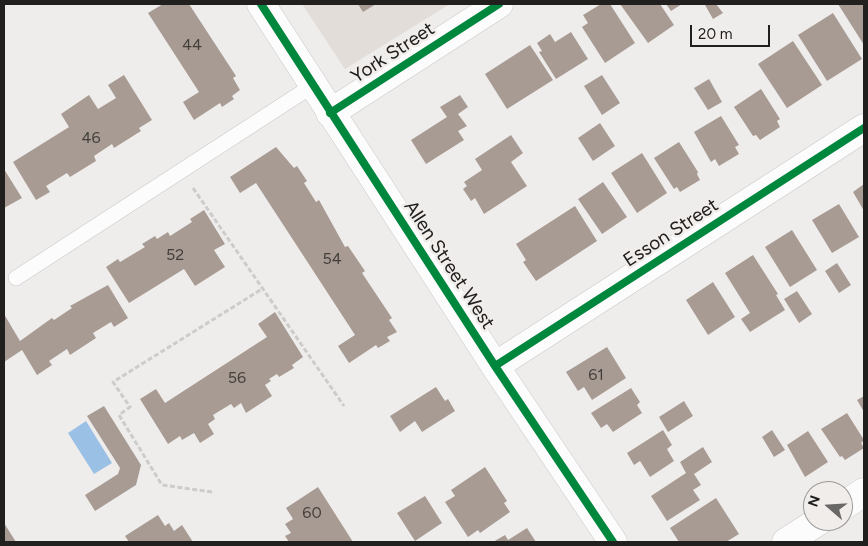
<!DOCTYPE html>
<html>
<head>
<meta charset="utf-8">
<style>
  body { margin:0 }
  #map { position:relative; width:868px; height:546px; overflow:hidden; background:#efedec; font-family:Figtree,sans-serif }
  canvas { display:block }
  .frame { position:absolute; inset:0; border:5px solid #21201f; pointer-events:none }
  .north { position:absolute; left:803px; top:481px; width:50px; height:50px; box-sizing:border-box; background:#f0edeb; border:1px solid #9d9b99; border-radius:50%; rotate:289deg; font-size:14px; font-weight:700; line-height:20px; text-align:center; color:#21201f }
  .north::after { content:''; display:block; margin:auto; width:18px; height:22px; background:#696867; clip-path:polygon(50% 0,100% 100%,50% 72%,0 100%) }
  .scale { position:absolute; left:690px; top:25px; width:80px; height:22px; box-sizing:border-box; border:2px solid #21201f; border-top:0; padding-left:6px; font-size:15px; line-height:18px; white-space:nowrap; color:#21201f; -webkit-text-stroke:4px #f0edeb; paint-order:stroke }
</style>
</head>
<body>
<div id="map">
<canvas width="868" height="546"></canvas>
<div class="frame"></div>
<div class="north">N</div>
<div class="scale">20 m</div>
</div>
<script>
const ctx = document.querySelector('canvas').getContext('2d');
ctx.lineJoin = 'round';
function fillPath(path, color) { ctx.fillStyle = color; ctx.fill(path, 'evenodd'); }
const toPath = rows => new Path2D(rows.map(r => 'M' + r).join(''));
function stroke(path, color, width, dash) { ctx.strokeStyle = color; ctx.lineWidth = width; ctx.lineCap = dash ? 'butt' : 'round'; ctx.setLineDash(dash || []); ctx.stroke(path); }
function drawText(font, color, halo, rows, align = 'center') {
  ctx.font = font + ' Figtree,sans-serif'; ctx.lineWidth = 5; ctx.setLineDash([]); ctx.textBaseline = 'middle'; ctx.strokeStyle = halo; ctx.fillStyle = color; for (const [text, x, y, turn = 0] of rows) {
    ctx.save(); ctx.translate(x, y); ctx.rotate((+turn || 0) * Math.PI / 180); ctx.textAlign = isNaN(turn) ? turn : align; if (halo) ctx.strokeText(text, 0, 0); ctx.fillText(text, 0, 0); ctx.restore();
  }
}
const built = toPath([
  [302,4,450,4,345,69]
]);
const water = toPath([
  [86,421,112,463,94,474,68,433]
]);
const building = toPath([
  [163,4,189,4,236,76,233,78,240,90,232,96,234,99,222,107,220,103,194,120,183,102,199,92,148,13],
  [358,4,376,4,363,12],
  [601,4,610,4,635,43,605,63,582,27,588,23,583,15],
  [620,4,660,4,674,25,648,43],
  [666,4,682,4,671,11],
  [707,4,716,4,723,13,713,19,705,5],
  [838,4,864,4,864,45],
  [833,13,862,59,827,81,798,35],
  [571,32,588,59,556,79,539,52,542,51,537,43,550,34,555,42],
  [793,41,822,85,787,108,758,64],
  [530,45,553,80,507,109,485,74],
  [124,75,152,120,139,128,141,131,114,148,112,144,94,156,96,161,70,177,67,173,46,186,50,192,36,200,13,162,69,127,61,114,89,95,98,109,116,98,108,85],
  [602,75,620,103,602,115,584,86],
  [709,79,722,102,708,110,694,88],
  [761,89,780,119,777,121,780,127,760,140,756,135,753,136,734,107],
  [460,95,468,107,458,114,467,126,458,131,464,140,426,164,411,140,447,117,440,107],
  [721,116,739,145,735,147,739,154,719,166,715,159,711,162,694,132],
  [600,123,615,146,593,161,578,138],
  [511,135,523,153,511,162,527,186,484,214,475,198,471,201,463,189,467,186,464,182,482,170,475,159],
  [679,142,698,172,697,174,700,180,680,192,677,187,674,189,654,158],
  [276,147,294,168,297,166,307,181,304,183,316,202,319,200,345,247,348,246,365,271,362,273,392,318,389,320,397,332,387,337,390,341,378,348,376,345,349,363,338,346,355,335,256,183,240,193,230,177],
  [642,153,667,193,637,213,611,173],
  [4,169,22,198,4,208],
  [603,182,627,217,602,234,578,199],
  [864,184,864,211,853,192],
  [839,204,859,237,832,253,812,220],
  [575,206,597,241,536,281,523,262,526,260,516,244],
  [204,210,225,244,214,250,225,267,195,286,184,269,129,303,106,267,118,259,120,262,145,247,142,244,155,236,157,239,168,232,170,236,192,222,190,219],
  [792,230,817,270,790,287,765,247],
  [753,255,778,294,776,295,785,310,750,332,741,319,750,313,725,273],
  [837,263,851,285,839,293,825,271],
  [713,282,735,317,708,335,686,300],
  [108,285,128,318,114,327,111,322,93,333,96,338,70,355,67,349,49,361,52,365,37,375,22,350,4,362,4,314,20,341,52,318,54,320,72,308,70,306],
  [797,291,812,314,799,323,784,299],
  [275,312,303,357,292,365,294,368,279,377,277,374,269,379,271,381,265,385,272,396,246,413,241,403,234,408,231,404,213,415,215,419,208,424,214,434,200,443,194,433,182,440,180,436,168,444,140,399,156,389,165,403,267,337,258,324],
  [607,347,626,378,592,400,584,387,578,391,566,372],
  [436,387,445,401,448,399,455,411,422,432,415,421,400,432,390,416],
  [631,388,640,402,637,405,642,413,613,432,607,424,601,428,591,413],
  [864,396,864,412,857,400],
  [684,401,693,416,668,432,659,417],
  [104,406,141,465,136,485,95,511,85,495,118,474,120,468,87,416],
  [847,413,864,440,861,443,864,448,845,460,842,456,840,457,821,429],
  [663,430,672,445,667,449,674,461,650,477,640,461,634,465,627,453],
  [772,430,785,450,774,457,762,437],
  [808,431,828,462,805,477,787,445],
  [703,447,712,462,694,474,701,485,693,490,700,500,667,521,651,496,686,473,680,462],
  [485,467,507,501,504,503,510,512,480,533,478,530,468,537,445,502,455,496,451,490],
  [318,487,353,542,289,542,285,536,291,533,285,524,293,519,286,508],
  [425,496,442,523,415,541,397,513],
  [716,498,739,534,726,542,679,542,670,528],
  [158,515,165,526,169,523,174,531,182,525,193,542,129,542,125,536],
  [4,523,16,542,4,542],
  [527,528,536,542,493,542,505,535,508,540]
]);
const path = toPath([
  [193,188,344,406],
  [212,492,162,485,119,415,130,407,113,382,262,289]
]);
const lane = toPath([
  [16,278,312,86]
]);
const street = toPath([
  [261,4,495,366,613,542],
  [330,113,499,4],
  [495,366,864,128],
  [843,506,864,492],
  [786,542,819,521]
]);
const cycleway = toPath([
  [261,4,495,366,613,542],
  [330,113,499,4],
  [495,366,864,128]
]);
const numberNames = [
  ["44",192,45],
  ["46",91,138],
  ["52",175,255],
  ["54",332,259],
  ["61",596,375],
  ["56",237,378],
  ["60",312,513]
];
const streetNames = [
  ["York Street",393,53,-33],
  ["Esson Street",671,233,-33],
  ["Allen Street West",449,265,57]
];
fillPath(built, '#e2ddd8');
fillPath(water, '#9bc0e5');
fillPath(building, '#a89b93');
stroke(lane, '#cac9c8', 16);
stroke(street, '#cac9c8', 29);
stroke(path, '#cccccb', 3, [5, 2.5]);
stroke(lane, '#fdfcfc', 15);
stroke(street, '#fdfcfc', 28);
stroke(cycleway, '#00873e', 8);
drawText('16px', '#433f3c', null, numberNames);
drawText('19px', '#21201f', '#f0edeb', streetNames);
</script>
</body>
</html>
